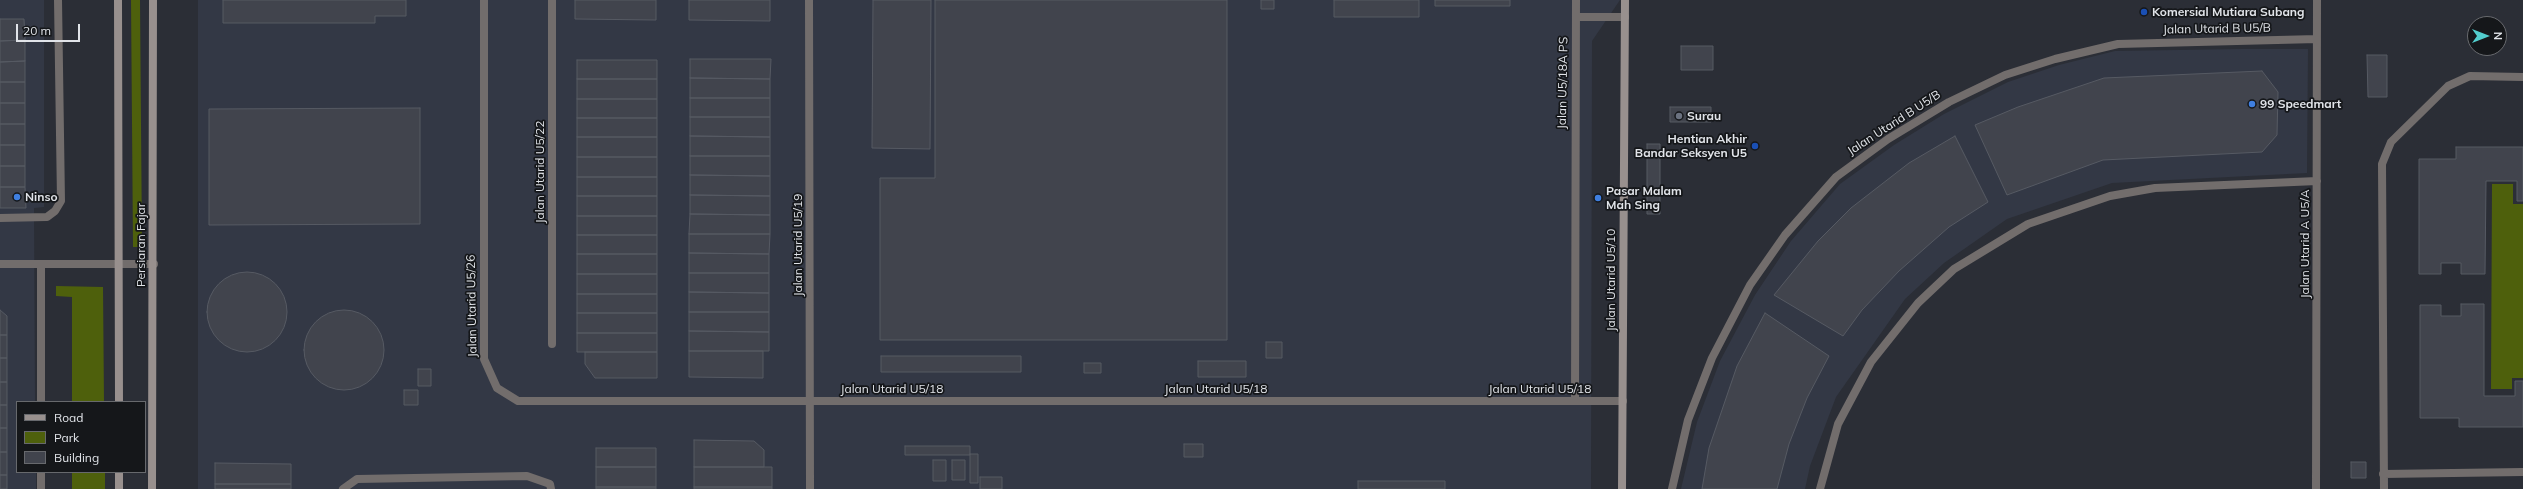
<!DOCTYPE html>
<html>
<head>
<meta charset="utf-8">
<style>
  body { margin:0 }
  #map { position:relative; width:2523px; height:489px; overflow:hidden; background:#2b2e36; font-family:Mulish,sans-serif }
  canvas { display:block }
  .legend { position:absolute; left:16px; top:401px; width:130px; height:72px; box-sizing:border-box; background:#15171a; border:1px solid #67696d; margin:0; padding:5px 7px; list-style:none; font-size:12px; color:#e1e4e9 }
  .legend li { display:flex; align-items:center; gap:8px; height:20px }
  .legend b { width:20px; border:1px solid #67696d }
  .north { position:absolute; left:2467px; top:16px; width:40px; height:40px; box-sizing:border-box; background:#15171a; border:1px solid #67696d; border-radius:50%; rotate:90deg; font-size:11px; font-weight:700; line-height:16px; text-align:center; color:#e1e4e9 }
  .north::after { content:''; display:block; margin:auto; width:14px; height:18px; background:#52cdcd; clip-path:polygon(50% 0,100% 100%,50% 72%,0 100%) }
  .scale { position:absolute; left:16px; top:24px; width:64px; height:18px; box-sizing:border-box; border:2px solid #e1e4e9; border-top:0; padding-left:5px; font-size:12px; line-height:14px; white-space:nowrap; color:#e1e4e9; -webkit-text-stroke:3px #15171a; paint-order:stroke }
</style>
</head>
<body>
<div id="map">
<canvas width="2523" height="489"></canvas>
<ul class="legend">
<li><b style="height:5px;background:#98908e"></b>Road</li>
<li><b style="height:11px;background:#4e600c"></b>Park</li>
<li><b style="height:11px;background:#41444d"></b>Building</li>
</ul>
<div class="north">N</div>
<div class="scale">20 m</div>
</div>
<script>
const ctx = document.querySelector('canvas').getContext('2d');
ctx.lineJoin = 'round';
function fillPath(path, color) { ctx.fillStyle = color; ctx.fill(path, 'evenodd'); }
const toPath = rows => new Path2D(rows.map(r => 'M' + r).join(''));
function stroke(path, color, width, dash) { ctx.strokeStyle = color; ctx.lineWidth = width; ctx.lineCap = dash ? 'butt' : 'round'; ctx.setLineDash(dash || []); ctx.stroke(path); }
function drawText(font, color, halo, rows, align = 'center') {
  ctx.font = font + ' Mulish,sans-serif'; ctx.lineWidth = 3.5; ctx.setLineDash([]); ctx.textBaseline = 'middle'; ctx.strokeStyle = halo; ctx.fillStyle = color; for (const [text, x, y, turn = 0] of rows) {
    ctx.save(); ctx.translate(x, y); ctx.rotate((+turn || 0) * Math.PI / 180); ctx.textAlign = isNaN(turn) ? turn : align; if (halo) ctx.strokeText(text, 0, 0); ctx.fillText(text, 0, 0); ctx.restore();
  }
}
const built = toPath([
  [0,0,44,0,44,207,34,208,35,402,17,402,17,472,36,472,36,489,0,489],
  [198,0,1620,0,1592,41,1591,489,198,489],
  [2241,49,2308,49,2307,173,2112,183,2007,219,1944,263,1905,299,1836,397,1810,466,1805,489,1681,489,1697,422,1720,361,1755,295,1791,241,1840,184,1894,145,1944,114,2008,82,2059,65,2115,51]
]);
const green = toPath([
  [131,0,140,0,142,247,133,247],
  [2492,184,2513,184,2513,204,2523,204,2523,378,2512,378,2512,389,2491,389],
  [56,286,103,287,104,402,72,402,72,297,56,296],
  [72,472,105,472,105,489,72,489]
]);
const building = toPath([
  [223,0,406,0,406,16,375,16,375,23,223,23,223,0],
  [575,0,656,0,656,20,575,19,575,0],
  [689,0,770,0,770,21,689,20,689,0],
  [873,0,931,0,930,149,872,148,873,0],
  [935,0,1227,0,1227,340,880,340,880,178,935,178,935,0],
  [1261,0,1274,0,1274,9,1261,9,1261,0],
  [1334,0,1419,0,1419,17,1334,17,1334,0],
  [1435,0,1510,0,1510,6,1435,6,1435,0],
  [0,19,24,19,25,40,0,41,0,19],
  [25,40,25,61,0,62,0,41,25,40],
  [1681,46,1713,46,1713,70,1681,70,1681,46],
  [2367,55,2387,55,2387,97,2368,97,2367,55],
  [690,59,771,59,770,79,690,78,690,59],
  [577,60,657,60,657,79,577,79,577,60],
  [25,61,25,82,0,82,0,62,25,61],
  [2262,71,2278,92,2277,135,2262,152,2103,160,2007,195,1975,125,2018,107,2104,78,2262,71],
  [690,78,770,79,770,98,690,98,690,78],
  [577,79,657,79,657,99,577,99,577,79],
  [0,82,25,82,25,103,0,103,0,82],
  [690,98,770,98,770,117,690,117,690,98],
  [577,99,657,99,657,118,577,118,577,99],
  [0,103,25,103,25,124,0,124,0,103],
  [1670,107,1711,107,1711,122,1670,122,1670,107],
  [420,108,420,224,209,225,209,109,420,108],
  [690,117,770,117,770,137,690,136,690,117],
  [577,118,657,118,657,137,577,137,577,118],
  [0,124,25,124,25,145,0,145,0,124],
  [690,136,770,137,770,156,690,156,690,136],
  [1955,136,1988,202,1949,227,1899,271,1862,310,1843,336,1774,295,1818,241,1851,208,1909,163,1955,136],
  [577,137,657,137,657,157,577,157,577,137],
  [1647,144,1660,144,1660,214,1647,214,1647,144],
  [0,145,25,145,25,166,0,166,0,145],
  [2456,147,2523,147,2523,201,2517,201,2517,181,2486,181,2485,274,2461,274,2461,263,2441,263,2441,274,2419,274,2419,159,2456,159,2456,147],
  [690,156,770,156,770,176,690,175,690,156],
  [577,157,657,157,657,177,577,177,577,157],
  [0,166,25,166,25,187,0,187,0,166],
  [690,175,770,176,770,196,690,195,690,175],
  [577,177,657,177,657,196,577,196,577,177],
  [0,187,25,187,26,208,0,208,0,187],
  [690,195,770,196,770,215,690,214,690,195],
  [577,196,657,196,657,216,577,216,577,196],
  [690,214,770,215,770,234,689,234,690,214],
  [577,216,657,216,657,235,577,235,577,216],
  [689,234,770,234,769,254,689,253,689,234],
  [577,235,657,235,657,254,577,254,577,235],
  [689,253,769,254,769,273,689,273,689,253],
  [577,254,657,254,657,274,577,274,577,254],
  '207 312a40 40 0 1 1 80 0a40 40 0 1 1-80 0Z',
  [689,273,769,273,769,293,689,292,689,273],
  [577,274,657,274,657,294,577,294,577,274],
  [689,292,769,293,769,312,689,312,689,292],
  [577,294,657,294,657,313,577,313,577,294],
  [2461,304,2484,304,2484,396,2515,396,2515,381,2523,381,2523,427,2459,427,2459,418,2420,418,2420,305,2441,305,2441,316,2461,316,2461,304],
  [0,310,7,316,7,335,0,335,0,310],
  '304 350a40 40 0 1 1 80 0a40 40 0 1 1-80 0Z',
  [689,312,769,312,769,332,689,331,689,312],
  [577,313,657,313,657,333,577,333,577,313],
  [1765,313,1829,356,1807,398,1789,444,1777,489,1702,489,1709,448,1737,366,1765,313],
  [689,331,769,332,769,351,689,351,689,331],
  [577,333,657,333,657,352,577,352,577,333],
  [0,335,7,335,7,358,0,358,0,335],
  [1266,342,1282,342,1282,358,1266,358,1266,342],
  [689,351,763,351,763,378,689,377,689,351],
  [585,352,657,352,657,378,595,378,585,364,585,352],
  [881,356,1021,356,1021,372,881,372,881,356],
  [0,358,7,358,7,382,0,382,0,358],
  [1198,361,1246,361,1246,377,1198,377,1198,361],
  [1084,363,1101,363,1101,373,1084,373,1084,363],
  [418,369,431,369,431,386,418,386,418,369],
  [0,382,7,382,7,405,0,405,0,382],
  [404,390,418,390,418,405,404,405,404,390],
  [0,405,7,405,7,428,0,428,0,405],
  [0,428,7,428,7,452,0,452,0,428],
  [694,440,754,441,764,450,764,467,694,467,694,440],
  [1184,444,1203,444,1203,457,1184,457,1184,444],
  [905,446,970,446,970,455,905,455,905,446],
  [596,448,656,448,656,467,596,467,596,448],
  [0,452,7,452,7,475,0,475,0,452],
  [970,454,978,454,978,483,970,483,970,454],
  [933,460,946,460,946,481,933,481,933,460],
  [952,460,965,460,965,480,952,480,952,460],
  [2351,462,2366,462,2366,478,2351,478,2351,462],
  [215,463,291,464,291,484,215,484,215,463],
  [596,467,656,467,656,487,596,487,596,467],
  [694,467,772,467,772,487,694,487,694,467],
  [0,475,7,475,7,489,0,489,0,475],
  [980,477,1002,477,1002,489,980,489,980,477],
  [1358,481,1445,481,1445,489,1358,489,1358,481],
  [215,484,291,484,291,489,215,489,215,484],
  [596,487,656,487,656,489,596,489,596,487],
  [694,487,772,487,772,489,694,489,694,487]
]);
const street = toPath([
  [484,0,484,359,497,388,518,401,1623,401],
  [552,0,552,344],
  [809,0,810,489],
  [1576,17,1625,17],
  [0,218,47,217,55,211,61,201,58,0],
  [0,264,154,264],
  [41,265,41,402],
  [1575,401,1576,0],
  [41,472,41,489],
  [2383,474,2523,472],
  [343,489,357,479,527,476,550,484,551,489],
  [1672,489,1688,420,1712,358,1750,285,1785,235,1836,177,1888,139,1949,102,2005,75,2055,59,2118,44,2317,39],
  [1820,489,1838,424,1871,362,1918,303,1954,269,2028,224,2110,196,2155,188,2317,181],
  [2316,489,2317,0],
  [2384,489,2382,164,2391,142,2448,86,2470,76,2523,77]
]);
const secondary = toPath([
  [118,0,119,402],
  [119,489,119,472],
  [152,489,153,0],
  [1622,489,1625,0]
]);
const markers = [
  [2144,12,4,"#1a4fb4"],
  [2252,104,4,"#3f7fe0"],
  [1679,116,4,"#6b7280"],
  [1755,146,4,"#1a4fb4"],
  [17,197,4,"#3f7fe0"],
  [1598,198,4,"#3f7fe0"]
];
const poiNames = [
  ["Komersial Mutiara Subang",2152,12],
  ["99 Speedmart",2260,104],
  ["Surau",1687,116],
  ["Hentian Akhir",1747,139,"right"],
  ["Bandar Seksyen U5",1747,153,"right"],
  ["Pasar Malam",1606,191],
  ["Mah Sing",1606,205],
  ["Ninso",25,197]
];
const streetNames = [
  ["Jalan Utarid B U5/B",2217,29,-1],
  ["Jalan U5/18A PS",1563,83,-89],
  ["Jalan Utarid B U5/B",1894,123,-33],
  ["Jalan Utarid U5/22",540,172,-90],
  ["Jalan Utarid A U5/A",2305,244,-90],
  ["Persiaran Fajar",141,245,-90],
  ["Jalan Utarid U5/19",798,245,-90],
  ["Jalan Utarid U5/10",1611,280,-90],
  ["Jalan Utarid U5/26",472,306,-91],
  ["Jalan Utarid U5/18",892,389],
  ["Jalan Utarid U5/18",1216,389],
  ["Jalan Utarid U5/18",1540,389]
];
fillPath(built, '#333845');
fillPath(green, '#4e600c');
fillPath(building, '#41444d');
stroke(building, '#565a63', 1);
stroke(street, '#726d6c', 8);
stroke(secondary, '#98908e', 8);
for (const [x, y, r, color] of markers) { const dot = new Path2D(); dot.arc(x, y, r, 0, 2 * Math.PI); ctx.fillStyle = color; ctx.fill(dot); stroke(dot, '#15171a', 1.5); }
drawText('bold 12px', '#e1e4e9', '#15171a', poiNames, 'left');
drawText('12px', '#e1e4e9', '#15171a', streetNames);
</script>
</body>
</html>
